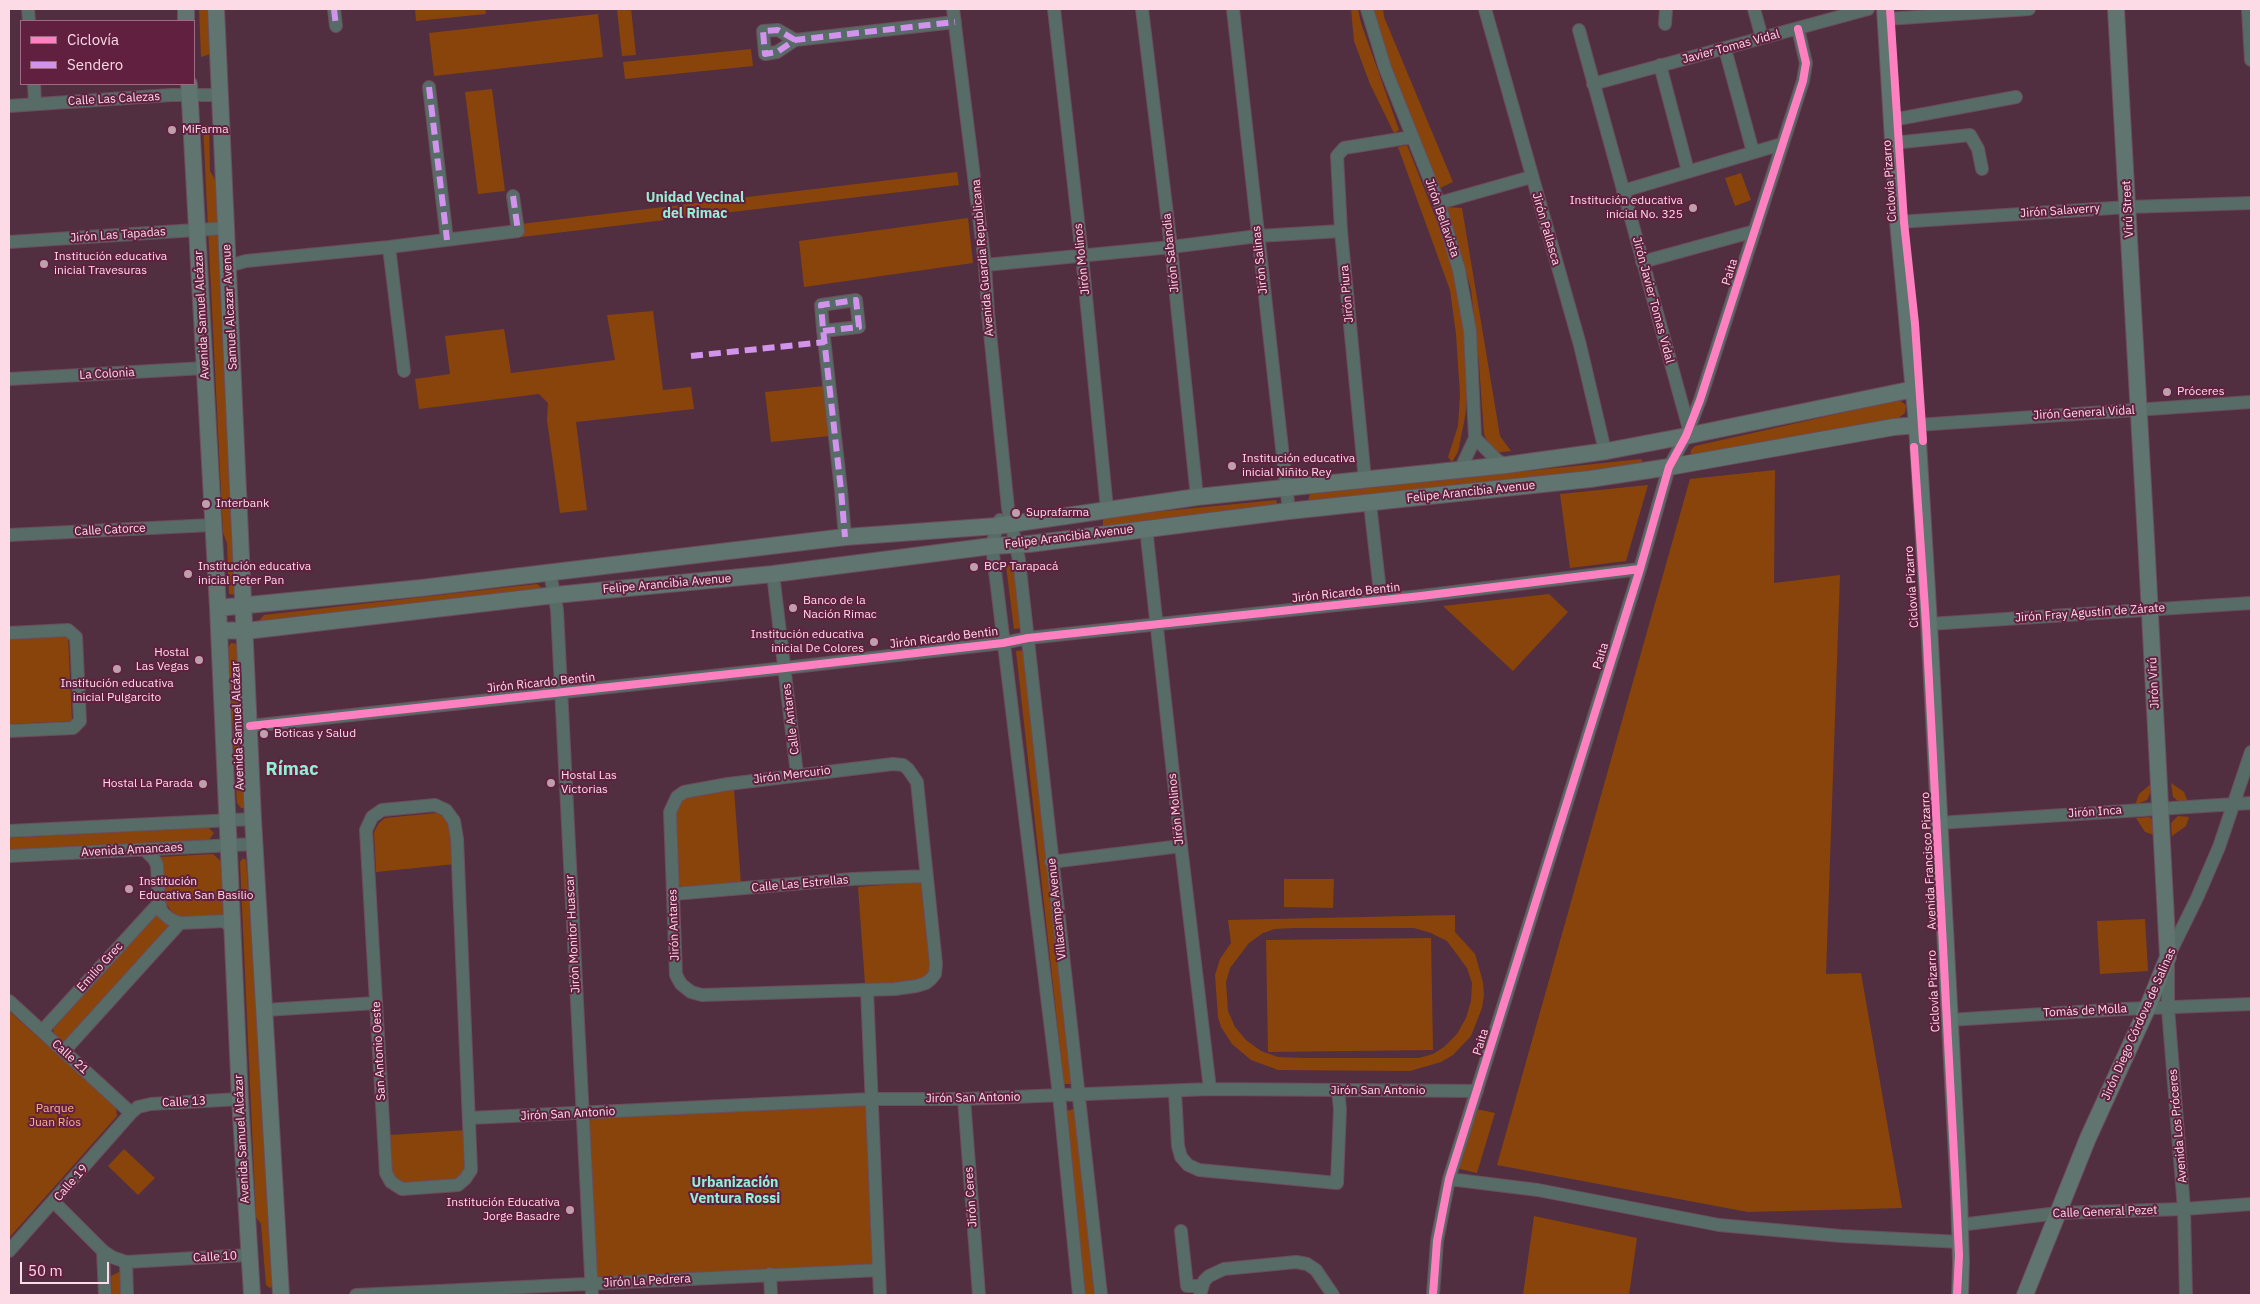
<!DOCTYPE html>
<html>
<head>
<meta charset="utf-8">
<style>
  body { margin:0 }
  #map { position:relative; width:2260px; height:1304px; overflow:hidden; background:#522f40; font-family:"IBM Plex Sans",sans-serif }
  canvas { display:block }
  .frame { position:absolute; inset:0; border:10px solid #fcdbe7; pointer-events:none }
  .legend { position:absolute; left:20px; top:20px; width:175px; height:65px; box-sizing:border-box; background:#612040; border:1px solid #9f6b83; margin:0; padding:6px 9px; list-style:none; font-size:15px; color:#fcdbe7 }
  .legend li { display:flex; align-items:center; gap:10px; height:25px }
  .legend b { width:25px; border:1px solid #9f6b83 }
  .scale { position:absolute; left:20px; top:1262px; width:89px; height:22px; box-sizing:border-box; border:2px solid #fcdbe7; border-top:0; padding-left:6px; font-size:15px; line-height:18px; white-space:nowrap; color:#fcdbe7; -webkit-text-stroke:4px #612040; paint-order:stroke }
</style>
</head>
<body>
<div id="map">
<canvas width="2260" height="1304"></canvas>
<div class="frame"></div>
<ul class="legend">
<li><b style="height:6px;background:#ff80c0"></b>Ciclovía</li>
<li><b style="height:6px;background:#d193ec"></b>Sendero</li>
</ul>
<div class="scale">50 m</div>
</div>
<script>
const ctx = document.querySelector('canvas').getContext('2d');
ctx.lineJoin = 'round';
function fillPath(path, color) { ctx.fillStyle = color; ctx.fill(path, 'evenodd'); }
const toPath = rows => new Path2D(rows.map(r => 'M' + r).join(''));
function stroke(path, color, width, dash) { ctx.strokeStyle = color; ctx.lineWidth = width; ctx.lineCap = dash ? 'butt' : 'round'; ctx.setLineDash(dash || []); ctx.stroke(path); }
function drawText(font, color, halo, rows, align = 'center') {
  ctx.font = font + ' "IBM Plex Sans",sans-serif'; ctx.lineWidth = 4; ctx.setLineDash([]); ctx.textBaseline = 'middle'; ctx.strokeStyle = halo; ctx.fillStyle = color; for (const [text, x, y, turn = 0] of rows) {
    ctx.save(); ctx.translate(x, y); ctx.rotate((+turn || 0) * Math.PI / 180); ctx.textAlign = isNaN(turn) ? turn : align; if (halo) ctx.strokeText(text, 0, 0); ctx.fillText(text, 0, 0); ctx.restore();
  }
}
const green = toPath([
  [199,9,209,9,211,54,201,57],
  [415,9,485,9,486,14,416,21],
  [617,9,631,9,636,55,622,56],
  [1351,9,1358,9,1361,23,1399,130,1394,133,1370,84,1354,41],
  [1370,9,1383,9,1384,17,1453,182,1438,189,1391,76],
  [598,14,603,57,434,76,429,33],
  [751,49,753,66,625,79,623,62],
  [492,89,505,191,478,194,465,92],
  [203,125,209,125,210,171,217,183,236,595,229,594,227,543,223,533],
  [1407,145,1448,249,1467,337,1468,389,1465,417,1458,452,1452,462,1448,457,1458,426,1460,395,1456,334,1450,290,1398,147],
  [957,172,959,185,522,237,521,224],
  [1741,173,1751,200,1735,206,1725,178],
  [1447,207,1462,208,1500,436,1511,451,1493,453,1484,434,1479,364,1471,289],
  [968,218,973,263,804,287,799,241],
  [653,311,663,390,691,387,694,409,576,422,587,510,560,513,547,420,548,403,539,394,419,409,415,379,450,374,445,336,504,329,511,373,615,360,607,315],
  [825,386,830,436,771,442,765,392],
  [1899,400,1906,405,1905,413,1897,419,1690,458,1691,450,1695,446],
  [1641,459,1643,463,1639,466,1308,501,1310,494],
  [1775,470,1774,583,1840,575,1826,974,1861,973,1902,1208,1748,1212,1497,1165,1690,479],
  [1648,485,1626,561,1570,568,1560,494],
  [1276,500,1278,507,1103,527,1103,517],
  [1014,565,1022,628,1014,629,1006,566],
  [537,584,541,587,538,590,259,621,264,615],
  [1549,594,1568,612,1513,671,1443,606],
  [68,636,72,721,9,724,9,639],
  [231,643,238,644,245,808,241,808,237,803,228,648],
  [1025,650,1071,1084,1064,1084,1016,651],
  [2152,783,2151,791,2147,800,2135,805,2139,794],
  [2171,783,2184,792,2188,802,2181,803,2173,797],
  [734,789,741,884,682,887,678,884,675,805,687,795],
  [436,813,443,816,449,824,455,864,376,872,374,832,379,823,385,818],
  [2178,816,2189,817,2186,826,2172,836,2171,823],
  [2149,817,2154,820,2154,835,2145,832,2136,818],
  [208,827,214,833,209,840,9,850,9,838],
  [213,854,223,863,225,914,181,918,173,913,163,900,160,857],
  [243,858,246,860,250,915,255,924,273,1285,270,1288,266,1285,261,1224,256,1217,240,862],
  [1284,879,1334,879,1333,908,1284,907],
  [919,882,923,886,931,975,915,982,865,984,858,887],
  [160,914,170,925,66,1042,63,1042,54,1034,53,1029,156,915],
  [1455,915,1455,932,1475,954,1483,982,1484,995,1482,1008,1471,1036,1453,1055,1441,1062,1410,1071,1278,1070,1251,1060,1232,1044,1221,1027,1218,1017,1215,975,1220,959,1231,943,1228,920],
  [1296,928,1414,928,1431,933,1447,941,1467,968,1472,983,1471,1001,1466,1018,1457,1034,1444,1047,1433,1054,1419,1058,1303,1058,1278,1057,1261,1051,1246,1040,1235,1027,1228,1011,1226,982,1230,968,1249,943,1263,933,1275,929],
  [2145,919,2148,971,2100,974,2097,921],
  [1431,938,1433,1050,1268,1052,1266,940],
  [9,1011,116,1107,117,1116,9,1238],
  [864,1105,868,1110,874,1260,871,1267,596,1277,589,1121,594,1117],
  [1076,1108,1094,1295,1085,1295,1067,1111],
  [1476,1109,1495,1113,1477,1173,1460,1169,1458,1166],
  [467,1130,468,1171,463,1179,400,1184,389,1172,390,1135],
  [124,1149,155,1178,138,1195,108,1166],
  [1534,1216,1637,1238,1629,1295,1523,1295],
  [119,1272,122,1273,124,1295,112,1295,111,1276]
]);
const minor = toPath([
  [28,9,29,21],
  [334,9,336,26],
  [953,9,985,265,988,313,1008,508,1019,560,1101,1295],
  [1054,9,1082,256,1107,509],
  [1142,9,1171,247,1197,497],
  [1233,9,1289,511],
  [1367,9,1385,68,1439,203,1459,270,1470,331,1475,438,1460,470],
  [1485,9,1580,345,1605,451],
  [1754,9,1762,38],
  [2248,9,2251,60],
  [1887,19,2029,9],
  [1665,24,1666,9],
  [1579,30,1689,429],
  [795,40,778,30,763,31,765,54,777,52,795,40,955,22],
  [1725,49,1753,152],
  [1660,65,1688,171],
  [34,84,35,103],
  [1593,84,1868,9],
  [429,87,447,240],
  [9,106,171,95,220,95],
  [1892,120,2016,97],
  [1893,143,1970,135,1978,149,1982,169],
  [1623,191,1782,144],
  [1439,203,1531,177],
  [1898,222,2128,207,2251,203],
  [9,242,227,228],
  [389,247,404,371],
  [1642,262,1755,231],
  [985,265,1171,247,1258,236,1341,231],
  [228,266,246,261,389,247,518,231,513,196],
  [823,331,859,327,856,300,821,305,823,329,829,383,841,490,845,537],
  [9,379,205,368],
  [1917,425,2251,402],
  [1475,438,1497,460,1506,465],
  [1365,480,1341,231,1337,156,1344,148,1412,137],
  [1370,504,1381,600],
  [1000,520,997,526,992,546,1059,1095,1079,1295],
  [1146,528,1181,846,1210,1089],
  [9,535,212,525],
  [550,573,557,610,592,1295],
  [773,574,797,774],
  [1929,624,2251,603],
  [9,633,68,630,76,637,80,721,73,728,9,731],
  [250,726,785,668,1003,643,1028,638,1421,596,1640,569],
  [893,764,903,765,908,769,917,782,936,964,935,974,931,979,926,983,916,986,895,989,702,995,691,992,681,984,676,975,670,812,677,797,684,792,728,784,893,764],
  [435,805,446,810,454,821,457,839,471,1170,465,1179,458,1185,402,1189,391,1182,386,1173,366,830,372,817,382,810,435,805],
  [1938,823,2251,803],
  [9,831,253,819],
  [145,850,154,859,157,865,159,903,162,912,170,919,180,923,224,921,232,928],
  [9,856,255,844],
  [1051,862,1181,846],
  [673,894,852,879,927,876],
  [867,990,880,1295],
  [9,1001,131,1113],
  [265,1010,376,1003],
  [1949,1020,2123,1009,2251,1004],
  [42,1031,159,903],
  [64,1051,180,923],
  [1175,1092,1178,1146,1181,1157,1188,1165,1199,1170,1337,1183,1340,1109,1338,1091],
  [964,1099,979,1295],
  [469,1118,871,1099,964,1099,1210,1089,1477,1091],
  [1449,1179,1538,1190,1719,1225,1841,1236,1961,1242],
  [54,1202,103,1251,112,1257,126,1262,249,1255],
  [1959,1225,2058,1213,2184,1209,2251,1204],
  [1181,1231,1187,1286,1201,1286],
  [9,1251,131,1113,138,1107,151,1104,240,1099],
  [103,1251,105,1295],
  [126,1262,127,1295],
  [770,1274,771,1295],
  [356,1295,879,1270],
  [1200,1295,1204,1281,1209,1276,1224,1269,1296,1262,1307,1264,1316,1270,1333,1295],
  [1433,1295,1437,1241,1449,1179,1640,569,1669,467,1686,436,1700,400,1803,81,1806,63,1798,29],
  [2186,1295,2184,1209,2168,1008,2168,957,2197,898,2219,847,2251,752]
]);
const major = toPath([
  [186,9,186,21],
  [216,9,253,819,281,1295],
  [1885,9,1898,222,1917,425,1929,624,1959,1196,1961,1262,1960,1295],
  [189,84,218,608,240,1099,252,1295],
  [218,608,421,588,845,537,997,526,1197,497,1506,465,1607,451,1686,436,1914,389],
  [219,630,246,631,555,595,773,574,992,546,1029,544,1289,511,1590,479,1669,467,1894,427,1917,425],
  [2025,1295,2088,1138,2147,1009,2168,957,2146,539,2116,9]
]);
const quiet = toPath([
  [334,9,336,26],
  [795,40,778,30,763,31,765,54,777,52,795,40,955,22],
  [429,87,447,240],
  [513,196,518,231],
  [823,331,859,327,856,300,821,305,823,329,829,383,841,490,845,537],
  [691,356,825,342]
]);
const cycleway = toPath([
  [1890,9,1904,222,1915,324,1923,441],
  [1914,447,1926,624,1956,1193,1959,1255,1957,1295],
  [250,726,785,668,1003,643,1028,638,1421,596,1640,569],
  [1433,1295,1437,1241,1449,1179,1640,569,1669,467,1686,436,1700,400,1803,81,1806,63,1798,29]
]);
const markers = [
  [172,130,5,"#c09fad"],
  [1693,208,5,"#c09fad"],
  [44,264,5,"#c09fad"],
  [2167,392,5,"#c09fad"],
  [1232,466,5,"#c09fad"],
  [206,504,5,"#c09fad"],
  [1016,513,5,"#c09fad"],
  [974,567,5,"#c09fad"],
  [188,574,5,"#c09fad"],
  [793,608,5,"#c09fad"],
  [874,642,5,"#c09fad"],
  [199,660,5,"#c09fad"],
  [117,669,5,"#c09fad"],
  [264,734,5,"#c09fad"],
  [551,783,5,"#c09fad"],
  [203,784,5,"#c09fad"],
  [129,889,5,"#c09fad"],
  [570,1210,5,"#c09fad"]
];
const streetNames = [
  ["Javier Tomas Vidal",1731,47,-15],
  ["Calle Las Calezas",114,99,-3],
  ["Ciclovía Pizarro",1890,181,-94],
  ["Virú Street",2128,209,-93],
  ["Jirón Salaverry",2060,211,-4],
  ["Jirón Bellavista",1442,218,71],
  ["Jirón Pallasca",1546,229,74],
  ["Jirón Las Tapadas",118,235,-4],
  ["Jirón Sabandia",1171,253,-96],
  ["Avenida Guardia Republicana",983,258,-95],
  ["Jirón Molinos",1082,259,-96],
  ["Jirón Salinas",1260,260,-96],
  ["Paita",1730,272,-73],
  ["Jirón Piura",1347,294,-95],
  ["Jirón Javier Tomas Vidal",1653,300,75],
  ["Samuel Alcazar Avenue",230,307,-93],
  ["Avenida Samuel Alcázar",202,315,-93],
  ["La Colonia",107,374,-3],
  ["Jirón General Vidal",2084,413,-3],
  ["Felipe Arancibia Avenue",1471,492,-6],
  ["Calle Catorce",110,530,-3],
  ["Felipe Arancibia Avenue",1069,537,-7],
  ["Felipe Arancibia Avenue",667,584,-5],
  ["Ciclovía Pizarro",1912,587,-94],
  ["Jirón Ricardo Bentin",1346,593,-6],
  ["Jirón Fray Agustín de Zárate",2090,613,-4],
  ["Jirón Ricardo Bentin",944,638,-7],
  ["Paita",1601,656,-73],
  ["Jirón Ricardo Bentin",541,683,-6],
  ["Jirón Virú",2154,683,-93],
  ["Calle Antares",791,719,-97],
  ["Avenida Samuel Alcázar",238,726,-92],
  ["Jirón Mercurio",792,775,-7],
  ["Jirón Molinos",1176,809,-96],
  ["Jirón Inca",2095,812,-4],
  ["Avenida Amancaes",132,850,-3],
  ["Avenida Francisco Pizarro",1929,861,-93],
  ["Calle Las Estrellas",800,884,-5],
  ["Villacampa Avenue",1057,909,-96],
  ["Jirón Antares",674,925,-92],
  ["Jirón Monitor Huascar",573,934,-93],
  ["Emilio Grec",100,967,-48],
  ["Ciclovía Pizarro",1934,991,-93],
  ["Tomás de Molla",2085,1011,-3],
  ["Jirón Diego Córdova de Salinas",2139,1024,-66],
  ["Paita",1481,1042,-73],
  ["San Antonio Oeste",379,1051,-93],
  ["Calle 21",70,1057,42],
  ["Jirón San Antonio",1378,1091],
  ["Jirón San Antonio",973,1098,-1],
  ["Calle 13",184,1102,-3],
  ["Jirón San Antonio",568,1114,-3],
  ["Avenida Los Próceres",2178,1126,-95],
  ["Avenida Samuel Alcázar",242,1139,-93],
  ["Calle 19",71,1183,-49],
  ["Jirón Ceres",971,1197,-94],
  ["Calle General Pezet",2105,1212,-2],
  ["Calle 10",215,1257,-3],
  ["Jirón La Pedrera",647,1281,-3]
];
const poiNames = [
  ["MiFarma",182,130],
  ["Institución educativa",1683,201,"right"],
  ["inicial No. 325",1683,215,"right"],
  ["Institución educativa",54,257],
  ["inicial Travesuras",54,271],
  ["Próceres",2177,392],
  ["Institución educativa",1242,459],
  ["inicial Niñito Rey",1242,473],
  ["Interbank",216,504],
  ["Suprafarma",1026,513],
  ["Institución educativa",198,567],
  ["inicial Peter Pan",198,581],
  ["BCP Tarapacá",984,567],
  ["Banco de la",803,601],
  ["Nación Rimac",803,615],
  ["Institución educativa",864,635,"right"],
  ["inicial De Colores",864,649,"right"],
  ["Hostal",189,653,"right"],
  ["Las Vegas",189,667,"right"],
  ["Institución educativa",117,684,"center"],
  ["inicial Pulgarcito",117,698,"center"],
  ["Boticas y Salud",274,734],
  ["Hostal Las",561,776],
  ["Victorias",561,790],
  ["Hostal La Parada",193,784,"right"],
  ["Institución",139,882],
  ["Educativa San Basilio",139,896],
  ["Institución Educativa",560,1203,"right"],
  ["Jorge Basadre",560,1217,"right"]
];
const parkNames = [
  ["Parque",55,1109],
  ["Juan Ríos",55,1123]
];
const neighbourhoodNames = [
  ["Unidad Vecinal",695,198],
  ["del Rimac",695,214],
  ["Urbanización",735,1183],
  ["Ventura Rossi",735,1199]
];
const districtNames = [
  ["Rímac",292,770]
];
fillPath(green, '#88440b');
stroke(minor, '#6b4d5b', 14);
stroke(major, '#6b4d5b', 18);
stroke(minor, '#576b67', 12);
stroke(major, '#607470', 16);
stroke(quiet, '#d193ec', 6, [12, 6]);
stroke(cycleway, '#ff80c0', 8);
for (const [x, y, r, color] of markers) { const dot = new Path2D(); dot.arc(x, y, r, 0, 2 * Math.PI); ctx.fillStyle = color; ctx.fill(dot); stroke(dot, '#612040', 2); }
drawText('12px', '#fcdbe7', '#612040', streetNames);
drawText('12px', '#fcdbe7', '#612040', poiNames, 'left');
drawText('12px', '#fcb385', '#612040', parkNames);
drawText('bold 14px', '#90f0d4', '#612040', neighbourhoodNames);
drawText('bold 18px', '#90f0d4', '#612040', districtNames);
</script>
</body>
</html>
